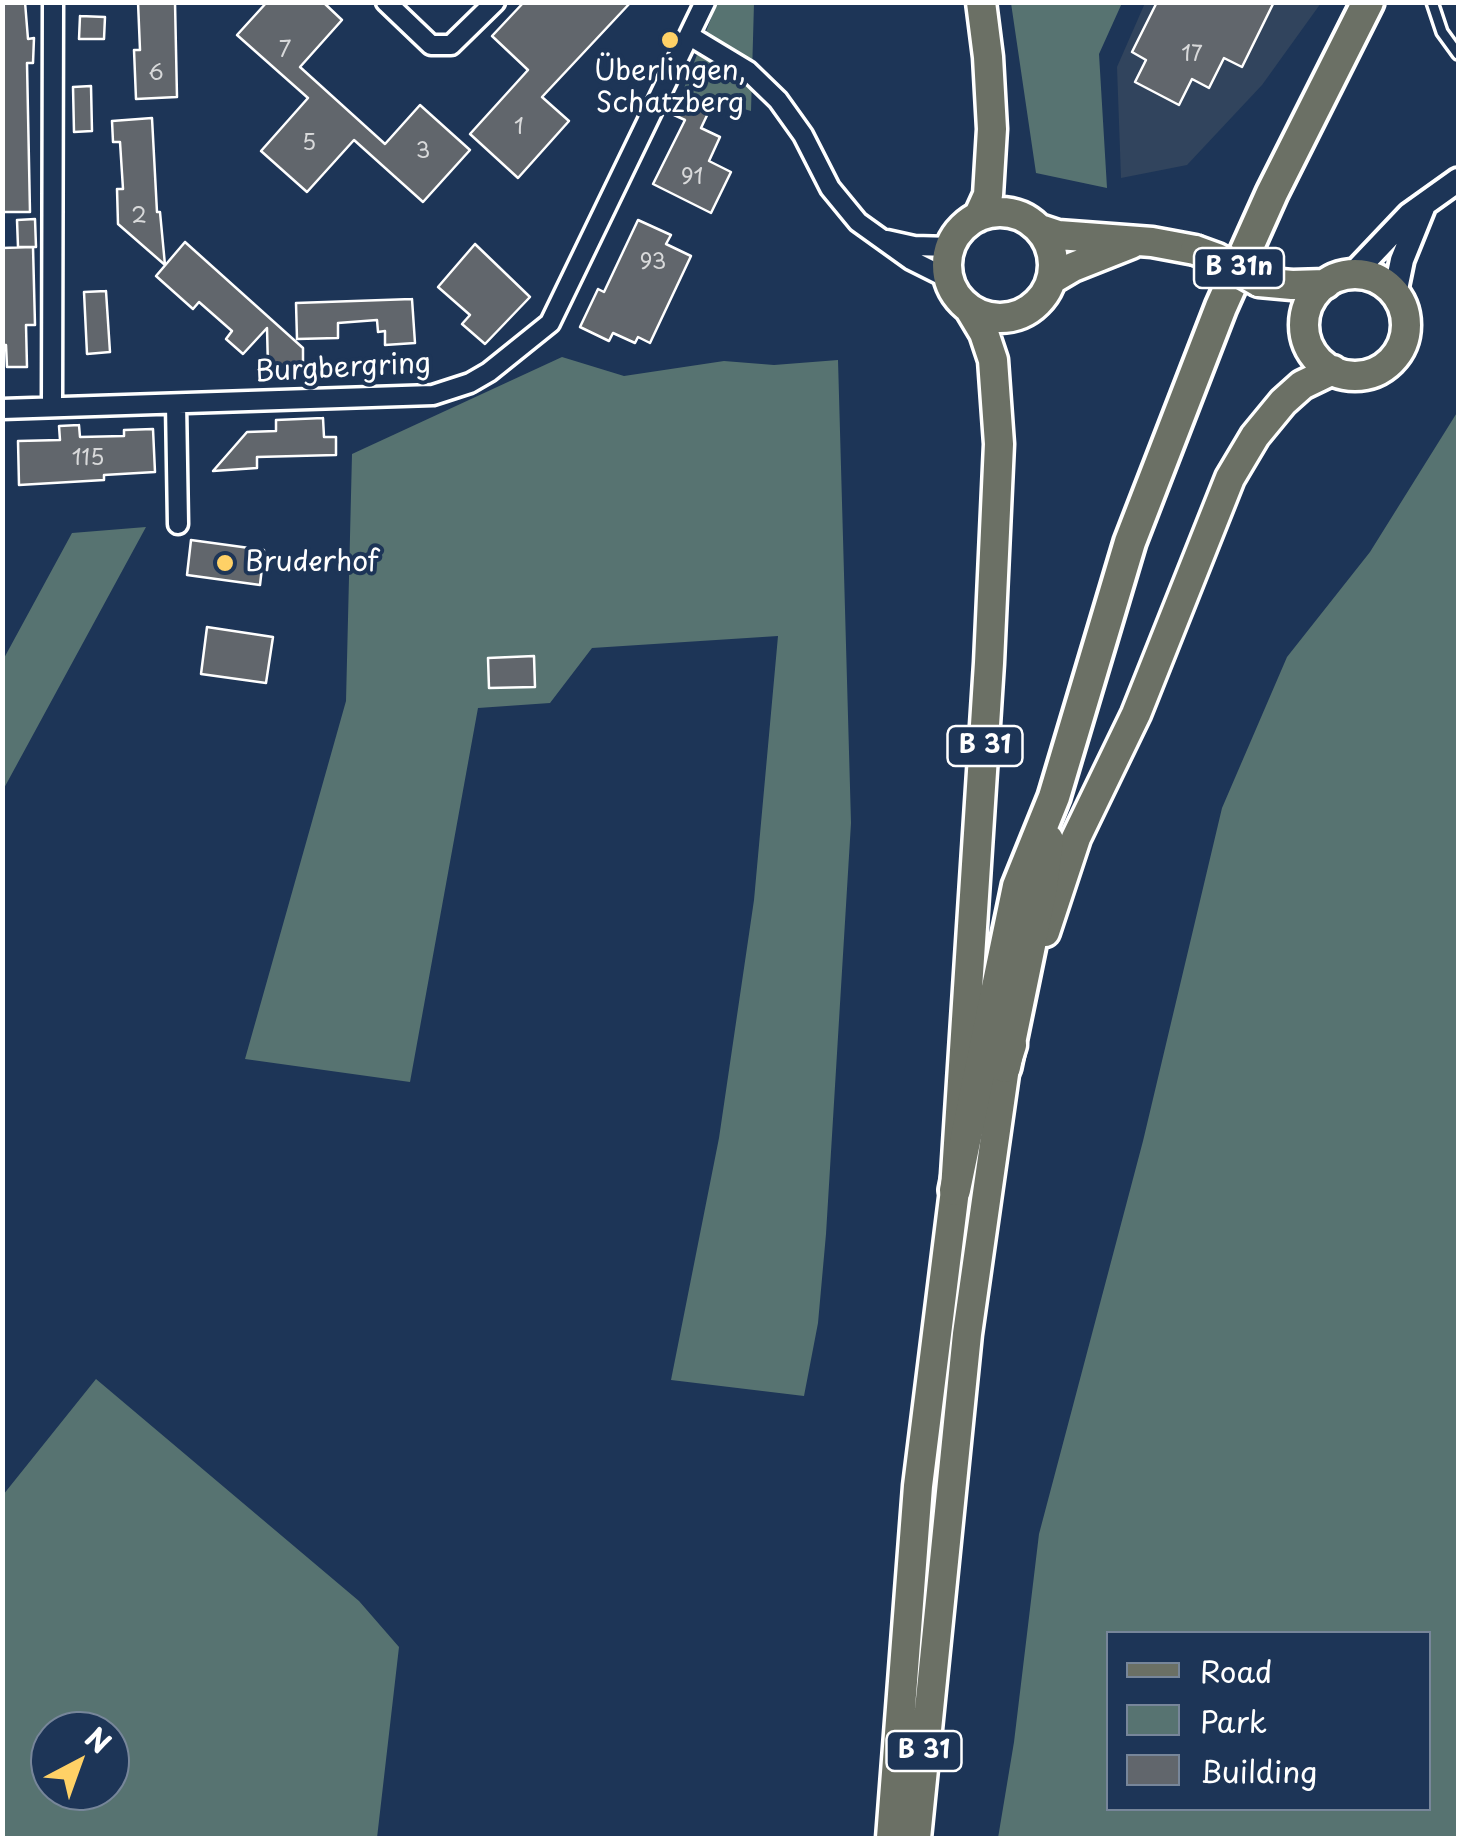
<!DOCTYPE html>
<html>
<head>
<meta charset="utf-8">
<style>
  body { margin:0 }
  #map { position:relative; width:1461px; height:1841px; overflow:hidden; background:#1d3557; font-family:"Playpen Sans",sans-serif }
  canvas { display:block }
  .frame { position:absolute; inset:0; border:5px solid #fff; pointer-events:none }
  .legend { position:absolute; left:1106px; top:1631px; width:325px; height:180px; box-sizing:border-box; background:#1d3557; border:2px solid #77869a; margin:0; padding:12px 18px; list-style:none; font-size:30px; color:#fff }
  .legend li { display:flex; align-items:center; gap:20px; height:50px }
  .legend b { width:50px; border:2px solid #77869a }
  .north { position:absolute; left:30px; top:1711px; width:100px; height:100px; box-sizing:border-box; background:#1d3557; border:2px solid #77869a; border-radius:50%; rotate:41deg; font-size:28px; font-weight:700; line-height:40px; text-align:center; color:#fff }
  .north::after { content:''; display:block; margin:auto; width:35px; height:45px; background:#ffd166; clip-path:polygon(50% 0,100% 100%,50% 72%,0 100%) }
</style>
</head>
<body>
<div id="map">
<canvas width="1461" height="1841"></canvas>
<div class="frame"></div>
<ul class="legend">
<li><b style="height:12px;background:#6b7065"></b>Road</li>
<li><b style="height:28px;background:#577371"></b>Park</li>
<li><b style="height:28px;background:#61666c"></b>Building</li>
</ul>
<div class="north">N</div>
</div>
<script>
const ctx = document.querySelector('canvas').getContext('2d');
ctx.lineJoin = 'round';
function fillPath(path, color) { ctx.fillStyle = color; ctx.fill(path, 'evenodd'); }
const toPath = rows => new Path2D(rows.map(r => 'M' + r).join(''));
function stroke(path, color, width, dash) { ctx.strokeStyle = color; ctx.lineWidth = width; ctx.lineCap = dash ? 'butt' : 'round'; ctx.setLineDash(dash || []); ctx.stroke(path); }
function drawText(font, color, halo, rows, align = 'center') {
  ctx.font = font + ' "Playpen Sans",sans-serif'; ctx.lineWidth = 8; ctx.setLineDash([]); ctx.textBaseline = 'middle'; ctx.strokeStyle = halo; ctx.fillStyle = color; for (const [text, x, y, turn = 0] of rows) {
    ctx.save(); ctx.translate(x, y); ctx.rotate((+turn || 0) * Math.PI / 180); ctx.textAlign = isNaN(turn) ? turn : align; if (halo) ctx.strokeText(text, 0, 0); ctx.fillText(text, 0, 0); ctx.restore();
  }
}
const built = toPath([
  [1145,3,1321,3,1262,85,1187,165,1121,178,1117,67]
]);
const green = toPath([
  [717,3,754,3,751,111,683,91],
  [1011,3,1122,3,1099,54,1107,188,1036,173],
  [562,357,624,376,724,361,774,365,838,360,851,823,826,1234,818,1323,804,1396,671,1380,719,1138,754,900,778,636,592,648,550,703,478,708,410,1082,245,1059,346,701,352,454],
  [1458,411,1458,1838,998,1838,1014,1742,1039,1534,1143,1141,1222,808,1287,657,1370,552],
  [1108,1634,1428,1634,1428,1808,1108,1808],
  [146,527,3,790,3,660,72,533],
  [96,1379,359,1601,399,1647,377,1838,3,1838,3,1495],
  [50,1731,110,1731,110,1791,50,1791]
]);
const building = toPath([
  [2,2,25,2,28,39,34,38,33,63,27,63,30,212,2,212,2,2],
  [138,2,175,2,177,97,136,99,134,50,140,50,138,2],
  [267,2,323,2,342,20,300,67,385,144,420,105,470,150,423,202,354,140,307,192,261,151,308,98,237,35,267,2],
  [524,2,631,2,542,97,569,121,518,178,470,134,528,70,492,36,524,2],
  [1157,2,1274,2,1242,67,1224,58,1209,88,1192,79,1179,105,1135,82,1146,60,1132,52,1157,2],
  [80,16,105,17,104,39,79,39,80,16],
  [91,86,92,131,74,132,73,87,91,86],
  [682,97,710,109,701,128,720,137,709,161,731,172,711,213,653,184,685,120,674,115,682,97],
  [152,118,157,212,160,212,165,265,118,224,117,189,123,189,120,142,113,142,112,121,152,118],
  [35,219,36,247,18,247,17,220,35,219],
  [638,220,671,235,666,244,691,256,650,343,638,337,635,343,613,333,609,341,580,327,598,289,604,292,638,220],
  [185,242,303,348,303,366,268,368,267,328,243,354,226,339,232,331,199,302,193,309,156,276,185,242],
  [475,244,530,297,485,344,462,324,470,315,438,287,475,244],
  [33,247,35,325,26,325,27,367,7,367,6,345,2,345,2,248,33,247],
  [106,291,110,352,87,354,84,292,106,291],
  [412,299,415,343,385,345,385,331,378,332,377,320,338,323,338,338,297,339,296,303,412,299],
  [323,418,324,437,336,437,336,455,257,457,257,468,213,471,247,432,276,431,276,420,323,418],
  [79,425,80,437,124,436,124,430,153,429,155,472,104,475,104,480,19,485,18,441,60,440,59,426,79,425],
  [191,540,264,550,260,585,187,575,191,540],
  [207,627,273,637,266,683,201,674,207,627],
  [534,656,535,687,489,688,488,658,534,656]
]);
const service = toPath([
  [1432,2,1442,32,1458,54]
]);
const minor = toPath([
  [386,2,431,45,451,45,495,2],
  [690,36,748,71,778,100,803,135,830,188,858,222,911,260,949,279],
  [887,240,914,246,951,247],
  [176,404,178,524],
  [52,406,53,2],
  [2,409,433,395,470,383,489,372,550,323,705,2]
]);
const tertiary = toPath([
  [1353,274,1409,215,1458,180],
  [1395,294,1402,260,1423,208]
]);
const primary = toPath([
  '947 265a53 53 0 1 1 106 0a53 53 0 1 1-106 0Z',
  [978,217,988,195,992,129,988,57,981,2],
  [1040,229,1058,235,1152,242,1195,250],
  '1304 325a51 51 0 1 1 102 0a51 51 0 1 1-102 0Z',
  [1051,280,1073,267,1131,244],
  [1259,282,1292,285,1326,284],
  [1045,932,1076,838,1136,714,1230,478,1255,436,1283,402,1302,385,1333,370],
  [891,1838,918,1486,955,1190,989,663,999,444,993,360,984,333,969,308],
  [916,1838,967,1334,1005,1067,1012,1045]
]);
const trunk = toPath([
  [1005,1067,1042,887,1048,840],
  [955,1190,1018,886,1054,797,1130,542,1221,307,1272,193,1368,2]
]);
const primaryBridge = toPath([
  [1195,250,1217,258,1259,282]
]);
const markers = [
  [670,40,10,"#ffd166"],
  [225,563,10,"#ffd166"]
];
const numberNames = [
  ["7",285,51],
  ["17",1192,55],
  ["6",156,74],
  ["1",519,128],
  ["5",309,144],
  ["3",423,152],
  ["91",692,178],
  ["2",139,217],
  ["93",653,263],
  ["115",88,459]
];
const shields = [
  [1239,268,90],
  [985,746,75],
  [924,1751,75]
];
const shieldNames = [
  ["B 31n",1239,268],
  ["B 31",985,746],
  ["B 31",924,1751]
];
const poiNames = [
  ["Überlingen,",670,72],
  ["Schatzberg",670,104],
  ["Bruderhof",245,563,"left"]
];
const streetNames = [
  ["Burgbergring",343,369,-3]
];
fillPath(built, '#31445d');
fillPath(green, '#577371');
fillPath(building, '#61666c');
stroke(building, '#fff', 2.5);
stroke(service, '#fff', 16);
stroke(minor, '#fff', 25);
stroke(tertiary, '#fff', 30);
stroke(primary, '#fff', 35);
stroke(trunk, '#fff', 38);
stroke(service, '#1d3557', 9);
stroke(minor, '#1d3557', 18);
stroke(tertiary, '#1d3557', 22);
stroke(primary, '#6b7065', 28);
stroke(trunk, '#6b7065', 30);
stroke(primaryBridge, '#fff', 35, []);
stroke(primaryBridge, '#6b7065', 28);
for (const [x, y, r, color] of markers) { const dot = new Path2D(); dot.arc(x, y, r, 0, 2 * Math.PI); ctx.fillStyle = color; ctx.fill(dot); stroke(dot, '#1d3557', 4); }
drawText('22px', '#d8d9da', null, numberNames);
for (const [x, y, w] of shields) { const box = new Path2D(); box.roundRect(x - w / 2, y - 20, w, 40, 8); ctx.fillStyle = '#1d3557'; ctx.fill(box); stroke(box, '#fff', 2.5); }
drawText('bold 25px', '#fff', null, shieldNames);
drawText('28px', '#fff', '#1d3557', poiNames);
drawText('28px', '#fff', '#1d3557', streetNames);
</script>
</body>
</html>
